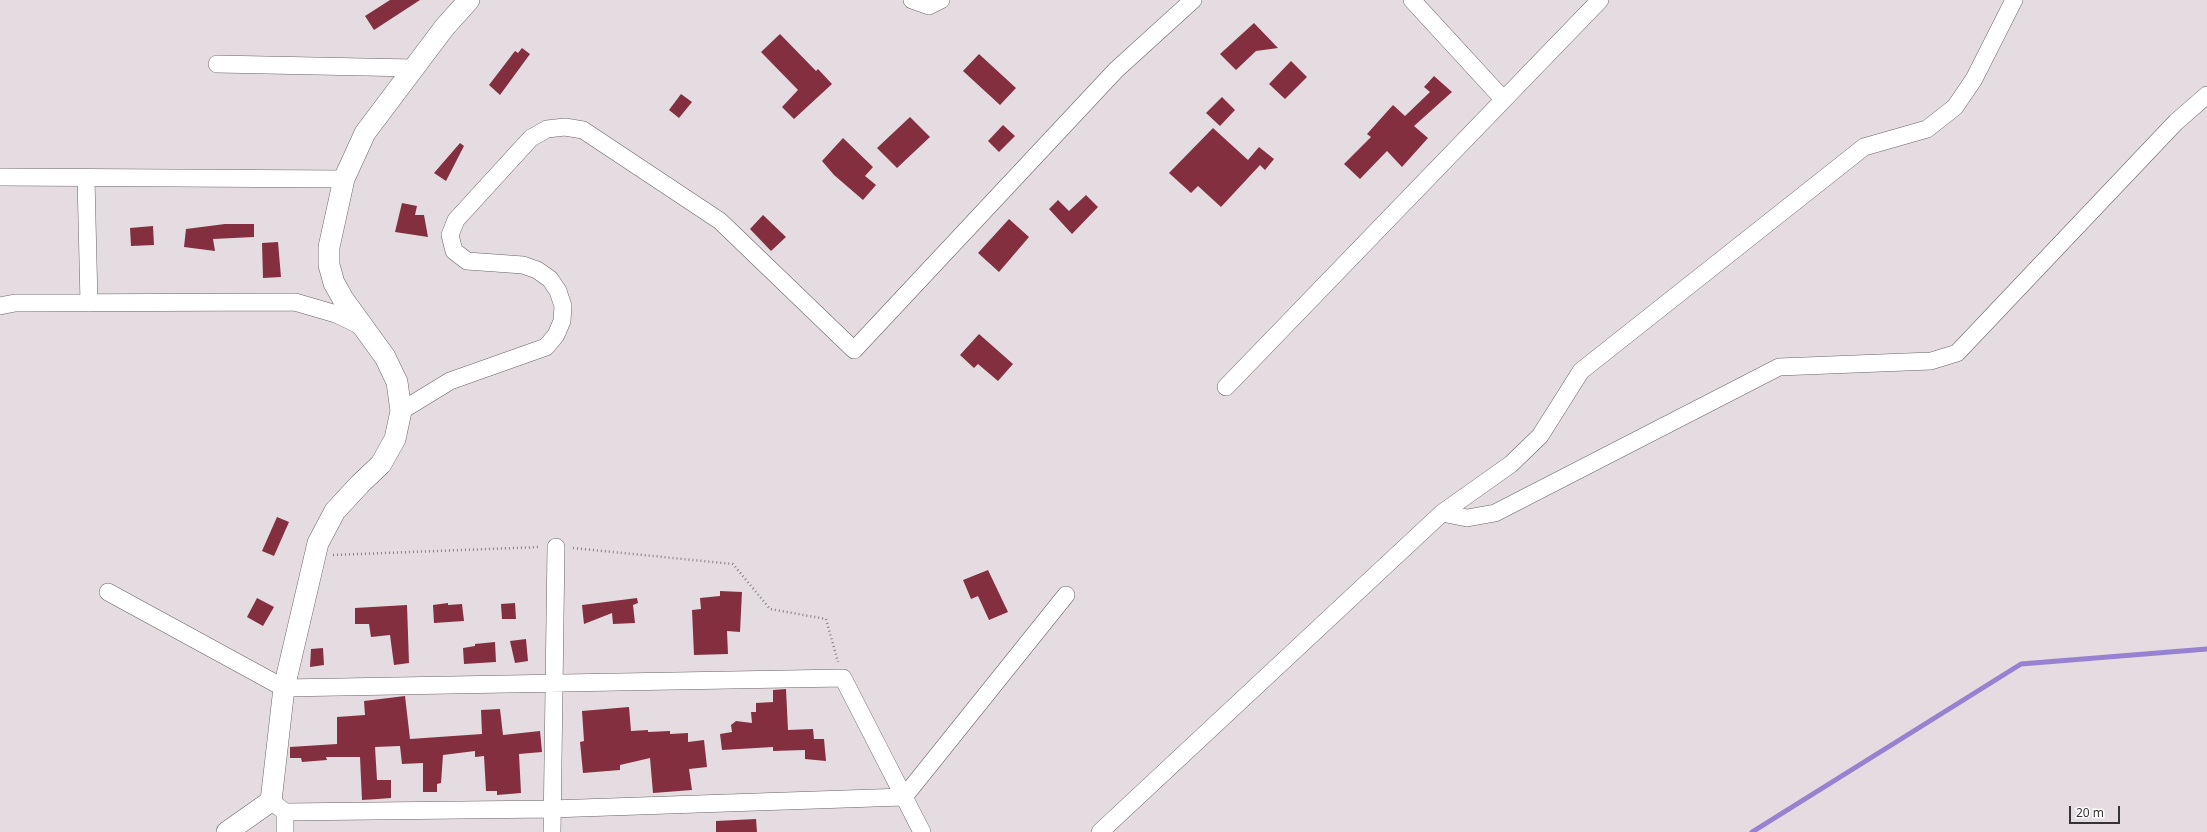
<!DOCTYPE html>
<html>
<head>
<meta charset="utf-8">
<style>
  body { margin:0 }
  #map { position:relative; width:2207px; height:832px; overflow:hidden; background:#e4dce0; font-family:"Noto Sans",sans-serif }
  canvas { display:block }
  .scale { position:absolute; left:2069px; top:806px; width:51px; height:18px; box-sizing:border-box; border:2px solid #363334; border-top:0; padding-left:5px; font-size:12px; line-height:14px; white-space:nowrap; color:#363334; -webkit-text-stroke:3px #fff; paint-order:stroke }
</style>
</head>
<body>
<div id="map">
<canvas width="2207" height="832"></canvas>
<div class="scale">20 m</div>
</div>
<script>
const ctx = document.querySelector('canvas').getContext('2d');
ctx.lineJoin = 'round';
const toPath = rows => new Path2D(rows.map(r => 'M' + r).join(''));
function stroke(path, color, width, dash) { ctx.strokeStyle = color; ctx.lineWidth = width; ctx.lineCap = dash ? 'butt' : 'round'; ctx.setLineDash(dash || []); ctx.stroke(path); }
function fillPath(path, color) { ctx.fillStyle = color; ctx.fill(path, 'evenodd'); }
const stream = toPath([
  [1752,832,2021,664,2207,649]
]);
const building = toPath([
  [390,0,420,0,374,30,365,16],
  [1254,23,1278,48,1256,51,1236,70,1220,54],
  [780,34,816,71,818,69,832,84,794,119,782,107,798,90,761,52],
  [522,48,530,54,500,95,489,85,515,51,518,53],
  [979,54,1016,88,1000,105,963,71],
  [1291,61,1307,77,1285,99,1269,84],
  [1434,76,1452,92,1414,126,1428,138,1402,167,1387,151,1360,179,1344,164,1371,137,1367,134,1393,105,1405,116,1430,92,1424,87],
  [681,94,692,102,679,118,669,110],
  [1222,97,1235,110,1220,126,1206,113],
  [910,117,930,137,897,168,877,148],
  [1003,125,1015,136,999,152,988,141],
  [1213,128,1248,160,1259,147,1274,159,1265,170,1260,165,1221,207,1198,186,1191,193,1169,173],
  [843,138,873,167,865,176,876,185,863,200,834,175,822,161],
  [460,143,464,146,446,181,434,173],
  [1086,195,1098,207,1072,234,1049,209,1058,200,1069,211],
  [402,203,417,206,415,215,424,215,428,237,395,232],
  [763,215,786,237,771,251,750,229],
  [1009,219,1029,237,999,272,978,253],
  [225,224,254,224,254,237,213,239,215,251,184,247,186,229],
  [153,226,154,245,131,246,130,228],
  [278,242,281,277,263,278,262,243],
  [979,334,1013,364,998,381,978,364,974,368,960,355],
  [277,517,289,522,274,556,262,551],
  [988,570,1008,612,989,620,978,596,971,599,963,580],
  [720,591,742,592,740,632,727,631,728,654,694,655,692,610,701,609,700,598,720,596],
  [257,598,274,607,263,626,247,617],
  [637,598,638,603,633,605,635,623,613,624,612,613,584,624,582,605],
  [448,603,448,605,462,604,464,621,434,623,433,605],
  [515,603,516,619,502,619,501,604],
  [407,605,409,663,394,665,390,635,371,637,369,624,355,624,355,608],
  [526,639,528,661,515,663,510,641],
  [495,642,496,662,464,664,463,648,475,646,475,644],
  [323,648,324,665,310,667,311,649],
  [786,689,788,730,813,729,814,739,824,739,826,761,805,759,805,750,773,751,773,747,722,750,720,734,732,732,731,725,736,721,752,723,751,712,756,712,756,703,773,702,773,690],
  [405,696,410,739,482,734,481,710,500,709,503,735,540,731,542,752,519,754,521,793,497,795,497,791,486,791,484,756,475,757,475,751,443,755,441,783,437,784,437,792,423,792,423,763,402,764,400,746,375,747,377,780,391,780,391,798,378,799,362,800,360,757,326,757,327,760,302,762,301,758,290,758,290,747,337,744,337,717,365,715,364,701],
  [629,707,631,731,648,730,648,732,670,731,670,734,688,733,688,742,704,740,707,767,689,769,692,790,653,793,650,758,620,765,620,770,583,773,580,742,584,741,582,711],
  [756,819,757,832,716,832,716,821]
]);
const path = toPath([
  [573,548,733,564,770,609,826,619,838,662],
  [333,555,540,547]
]);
const minor = toPath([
  [912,0,929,6,941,0],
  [1412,0,1503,99],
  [217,64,414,68],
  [0,177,344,179],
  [86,178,89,303],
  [0,306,15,303,295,302,336,314,363,327],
  [1226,387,1600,0],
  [401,411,450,381,546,347,556,335,562,321,563,306,558,291,550,279,537,270,523,265,467,261,454,251,450,235,456,220,531,138,547,129,565,127,583,130,720,221,854,350,1116,70,1193,0],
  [1442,513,1467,518,1495,513,1779,367,1931,361,1957,353,2176,122,2207,95],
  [108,592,284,688,843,678,922,832],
  [271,801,285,812,551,809,904,797,1066,595],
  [285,812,285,832],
  [552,832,556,547],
  [1100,832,1442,513,1511,464,1540,436,1581,371,1864,147,1927,129,1955,107,1974,79,2014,0]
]);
const tertiary = toPath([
  [227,832,271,801,284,688,318,543,335,511,360,484,381,464,395,439,401,411,397,382,385,357,343,299,334,283,329,265,329,247,344,179,365,133,444,28,469,0]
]);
stroke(stream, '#9582d1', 5);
fillPath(building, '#832f40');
stroke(minor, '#6a6366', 18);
stroke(tertiary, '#6a6366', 22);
stroke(path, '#868184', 2.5, [1, 3]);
stroke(minor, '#fff', 17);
stroke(tertiary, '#fff', 21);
</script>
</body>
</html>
